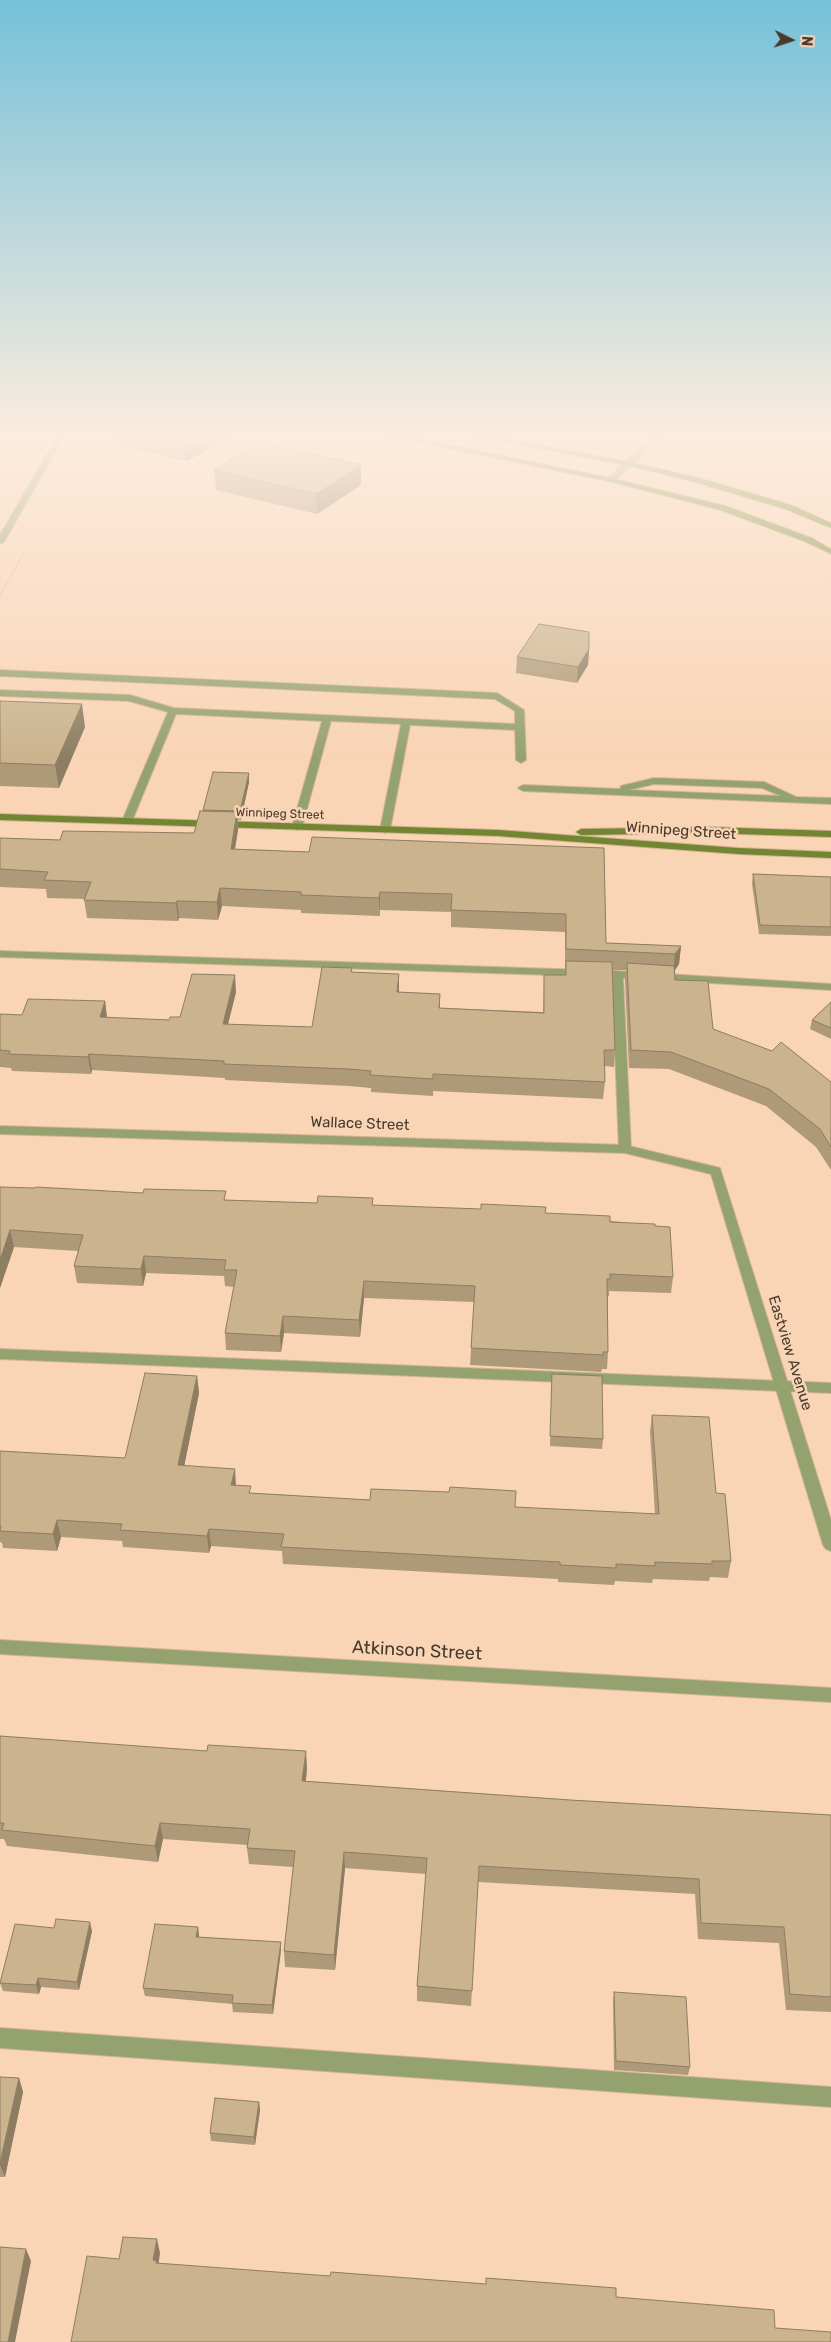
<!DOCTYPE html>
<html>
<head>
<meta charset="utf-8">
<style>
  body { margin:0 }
  #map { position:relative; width:831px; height:2342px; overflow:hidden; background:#f9d4b5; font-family:Rubik,sans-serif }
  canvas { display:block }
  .north { position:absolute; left:766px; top:15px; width:50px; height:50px; -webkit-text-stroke:4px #f9d4b5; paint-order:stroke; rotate:94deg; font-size:14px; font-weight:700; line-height:20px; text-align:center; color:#483a2d }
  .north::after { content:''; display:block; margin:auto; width:18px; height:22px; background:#483a2d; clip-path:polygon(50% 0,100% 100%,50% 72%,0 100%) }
</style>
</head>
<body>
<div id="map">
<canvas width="831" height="2342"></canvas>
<div class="north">N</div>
</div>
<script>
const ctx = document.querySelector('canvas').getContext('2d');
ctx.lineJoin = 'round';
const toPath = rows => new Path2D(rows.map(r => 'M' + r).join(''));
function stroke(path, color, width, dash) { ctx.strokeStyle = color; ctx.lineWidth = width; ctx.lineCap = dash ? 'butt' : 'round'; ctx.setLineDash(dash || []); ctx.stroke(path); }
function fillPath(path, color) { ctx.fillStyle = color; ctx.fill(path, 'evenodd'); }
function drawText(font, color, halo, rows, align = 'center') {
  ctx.font = font + ' Rubik,sans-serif'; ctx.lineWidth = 5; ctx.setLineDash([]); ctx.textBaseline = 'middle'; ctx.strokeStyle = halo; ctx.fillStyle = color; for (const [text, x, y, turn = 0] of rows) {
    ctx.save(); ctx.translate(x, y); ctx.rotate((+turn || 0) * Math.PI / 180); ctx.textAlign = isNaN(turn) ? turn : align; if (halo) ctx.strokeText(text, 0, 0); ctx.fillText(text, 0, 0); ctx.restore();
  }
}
const path = toPath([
  [0,596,24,552]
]);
const service = toPath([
  [0,670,497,693,524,710,526,760,521,763,516,760,515,730,410,725,390,830,385,833,380,830,401,724,331,721,302,827,297,830,292,827,322,721,176,714,132,821,127,824,122,821,168,712,129,701,0,696,0,690,130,695,174,708,515,724,515,711,495,699,0,676,0,670],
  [654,778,764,782,796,797,831,798,831,804,523,791,518,788,523,785,620,789,621,786,654,778],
  [654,784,762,788,781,796,629,790,654,784],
  [0,951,617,971,831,984,831,990,623,978,631,1149,625,1153,619,1149,612,977,0,957,0,951],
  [0,1349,831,1383,831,1393,0,1359,0,1349],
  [0,2028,831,2087,831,2107,0,2048,0,2028]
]);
const minor = toPath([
  [59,433,66,433,4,542,0,544,0,535,59,433],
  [657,433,664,433,614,482,608,482,608,478,657,433],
  [0,1126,625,1145,720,1168,831,1520,831,1551,826,1549,823,1545,711,1174,625,1153,0,1134,0,1126],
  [0,1640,831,1688,831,1702,0,1654,0,1640]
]);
const secondary = toPath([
  [375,433,390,433,611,478,726,506,812,538,831,549,831,554,806,542,720,510,611,482,375,433],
  [459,433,475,433,629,462,696,477,791,505,831,523,831,528,785,509,691,481,629,466,459,433],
  [0,814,498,830,738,848,831,852,831,858,738,854,498,836,0,820,0,814],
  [708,827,831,831,831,837,708,833,581,835,576,832,581,829,708,827]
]);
const wall = toPath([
  [112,433,229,433,229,437,187,461,114,444],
  [361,465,361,485,317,514,216,490,214,470],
  [589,649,588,665,577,683,516,673,517,657],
  [0,701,85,727,59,788,0,786],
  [249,773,249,782,241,820,238,820,238,830,235,849,309,852,604,848,606,943,681,946,679,964,675,970,675,980,713,1029,831,1082,831,1170,816,1147,766,1106,669,1069,629,1068,625,980,626,970,612,970,615,1050,614,1067,605,1066,605,1082,603,1099,433,1091,433,1096,401,1094,371,1092,371,1088,349,1086,225,1080,225,1078,92,1070,91,1074,12,1071,11,1068,0,1067,0,1014,22,1015,105,1001,107,1018,169,1020,180,1017,236,992,228,1024,312,1027,352,972,399,992,440,994,440,1008,543,1012,544,975,565,975,565,932,451,927,451,912,380,910,380,916,301,913,301,910,222,906,218,920,179,918,178,921,87,918,84,899,47,898,46,889,0,887,0,838,60,840,194,833,203,810],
  [753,874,831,877,831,936,759,934,752,884],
  [831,1002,831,1039,810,1029,812,1020],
  [0,1187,227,1200,373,1205,545,1213,655,1226,673,1277,671,1293,609,1291,609,1296,608,1296,608,1352,607,1369,602,1369,601,1372,470,1365,474,1302,364,1298,360,1337,284,1333,281,1352,226,1350,225,1333,234,1287,225,1286,224,1276,146,1273,143,1286,77,1283,74,1266,78,1251,14,1247,0,1288],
  [552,1374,603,1439,602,1449,550,1446],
  [197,1376,199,1393,184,1466,236,1486,251,1493,370,1500,655,1514,650,1432,652,1415,716,1493,731,1561,728,1578,710,1577,709,1581,653,1579,652,1583,615,1581,614,1585,558,1582,558,1579,283,1564,282,1551,211,1546,209,1553,123,1547,122,1541,61,1537,57,1551,3,1548,2,1543,0,1542,0,1451,125,1458],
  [0,1736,307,1768,306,1781,570,1800,831,1815,831,2012,786,2010,779,1943,698,1939,695,1894,478,1882,471,2006,417,2001,417,1986,426,1874,345,1868,335,1970,285,1967,284,1951,293,1867,249,1864,247,1848,248,1845,163,1839,158,1862,7,1846,4,1839,0,1839],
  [198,1927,199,1937,281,1942,281,1950,273,2014,233,2012,232,2004,145,1996,143,1988],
  [92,1931,79,1990,41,1987,39,1994,3,1991,0,1983],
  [614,1992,690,2067,688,2075,614,2070,613,2001],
  [0,2077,19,2078,23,2092,5,2177,0,2177],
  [259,2102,260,2110,255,2145,211,2141,210,2133]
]);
const shadedWall = toPath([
  [200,433,229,433,229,437,187,461,185,441],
  [361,465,361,485,317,514,316,494],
  [589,649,588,665,577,683,578,667],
  [82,704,85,727,59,788,55,765],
  [249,773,249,782,241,820,240,811],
  [237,812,238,830,232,866,231,849],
  [220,888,222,906,218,920,217,902],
  [380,892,380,916,379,898],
  [177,901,179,918,178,921,176,903],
  [681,946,679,964,673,973,675,954],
  [399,974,399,991,397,1008,397,992],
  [235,975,236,992,224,1040,223,1024],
  [105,1001,107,1018,100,1017],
  [89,1054,92,1070,91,1074,88,1057],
  [10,1230,14,1247,0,1288,0,1260],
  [144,1256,146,1273,143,1286,141,1269],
  [364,1281,364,1298,360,1337,359,1320],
  [283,1316,284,1333,281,1352,280,1336],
  [197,1376,199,1393,181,1482,178,1465],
  [235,1469,236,1486,231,1485],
  [57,1520,61,1537,57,1551,53,1534],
  [209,1529,211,1546,209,1553,207,1536],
  [306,1751,307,1768,304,1797,302,1781],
  [160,1823,163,1839,158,1862,155,1846],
  [344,1852,345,1868,335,1970,334,1955],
  [90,1922,92,1931,79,1990,77,1982],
  [198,1927,199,1936,198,1946,196,1937],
  [281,1942,281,1950,273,2014,272,2005],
  [38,1978,41,1987,39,1994,36,1985],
  [19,2078,23,2092,5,2177,0,2165,0,2163],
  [259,2102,260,2110,255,2145,254,2137],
  [157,2239,160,2253,158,2267,153,2260],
  [26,2249,31,2261,15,2342,8,2342]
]);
const building = toPath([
  [149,433,200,433,185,441,149,433],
  [261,442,361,465,316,494,214,470,261,442],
  [539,624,589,632,589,649,578,667,517,657,539,624],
  [0,701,82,704,55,765,0,763,0,701],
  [213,772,249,773,240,811,203,810,213,772],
  [200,811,237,812,231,849,309,852,312,837,604,848,606,943,681,946,675,954,566,949,566,914,451,910,452,894,380,892,379,898,301,895,301,892,220,888,217,902,177,901,176,903,84,900,91,882,44,880,48,872,0,869,0,838,60,840,63,831,194,833,200,811],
  [753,874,831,877,831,927,760,925,753,874],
  [566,961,612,962,615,1050,604,1050,605,1082,433,1074,433,1079,401,1077,370,1075,371,1071,349,1069,224,1064,224,1061,89,1054,88,1057,9,1054,10,1051,0,1050,0,1014,22,1015,28,999,105,1001,100,1017,169,1020,170,1017,180,1017,192,974,235,975,223,1024,312,1027,322,967,352,968,351,972,399,974,397,992,440,994,439,1008,544,1013,544,975,566,975,566,961],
  [627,963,674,966,675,980,708,981,713,1029,772,1051,781,1042,831,1082,831,1147,820,1129,769,1089,671,1052,631,1050,627,963],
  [831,1002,831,1028,812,1020,831,1002],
  [0,1187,35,1188,36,1187,143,1193,144,1189,226,1191,224,1200,317,1203,318,1196,373,1198,372,1205,481,1209,481,1204,546,1207,545,1213,610,1216,610,1222,655,1224,655,1226,670,1227,673,1277,610,1274,610,1279,607,1279,608,1352,603,1352,603,1355,471,1348,475,1286,364,1281,359,1320,283,1316,280,1336,225,1333,237,1270,224,1270,226,1260,144,1256,141,1269,74,1266,83,1235,10,1230,0,1260,0,1187],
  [145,1373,197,1376,178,1465,235,1469,231,1485,251,1486,249,1493,370,1500,371,1489,449,1492,450,1487,516,1491,515,1507,659,1514,652,1415,709,1417,716,1493,725,1494,731,1561,712,1561,712,1564,655,1562,655,1566,616,1564,616,1568,560,1565,560,1562,281,1547,284,1534,209,1529,207,1536,120,1530,122,1524,57,1520,53,1534,0,1531,1,1526,0,1526,0,1451,125,1458,145,1373],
  [552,1374,602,1376,603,1439,550,1436,552,1374],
  [0,1736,207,1751,208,1745,306,1751,302,1781,570,1800,831,1815,831,1997,790,1994,784,1927,701,1923,699,1879,479,1866,472,1991,417,1986,427,1858,344,1852,334,1955,284,1951,295,1851,247,1848,250,1829,160,1823,155,1846,2,1830,4,1823,0,1823,0,1736],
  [56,1919,90,1922,77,1982,38,1978,36,1985,0,1983,15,1924,54,1928,56,1919],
  [155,1924,198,1927,196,1937,281,1942,272,2005,232,2003,233,1995,143,1988,155,1924],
  [614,1992,686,1997,690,2067,616,2061,614,1992],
  [0,2077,19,2078,0,2163,0,2077],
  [215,2098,259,2102,254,2137,210,2133,215,2098],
  [123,2237,157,2239,153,2260,157,2261,156,2263,330,2276,331,2272,486,2284,486,2278,616,2288,616,2297,774,2310,775,2328,831,2332,831,2342,71,2342,87,2256,119,2259,123,2237],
  [0,2247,26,2249,8,2342,0,2342,0,2247]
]);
const farStreetnames = [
  ["Winnipeg Street",280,814,2]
];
const streetNames = [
  ["Winnipeg Street",681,831,4],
  ["Wallace Street",360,1124,2],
  ["Eastview Avenue",790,1353,73]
];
const nearStreetnames = [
  ["Atkinson Street",417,1651,3]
];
stroke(service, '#d2b297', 2);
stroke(minor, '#d2b297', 2);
stroke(secondary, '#d2b297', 2);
stroke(path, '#9e856f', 2, [0.5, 2.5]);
fillPath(service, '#94a26e');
fillPath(minor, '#94a26e');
fillPath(secondary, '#728531');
fillPath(wall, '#ae9a79');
fillPath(shadedWall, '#8d7d63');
fillPath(building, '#cab38d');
stroke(building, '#8d7d63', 1);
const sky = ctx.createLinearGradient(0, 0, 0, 761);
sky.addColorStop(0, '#75c1d9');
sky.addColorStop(0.57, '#fcecde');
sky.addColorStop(1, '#fcecde00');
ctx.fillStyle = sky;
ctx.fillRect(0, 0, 831, 761);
drawText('12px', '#483a2d', '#f9d4b5', farStreetnames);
drawText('15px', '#483a2d', '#f9d4b5', streetNames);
drawText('18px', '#483a2d', '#f9d4b5', nearStreetnames);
</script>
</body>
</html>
